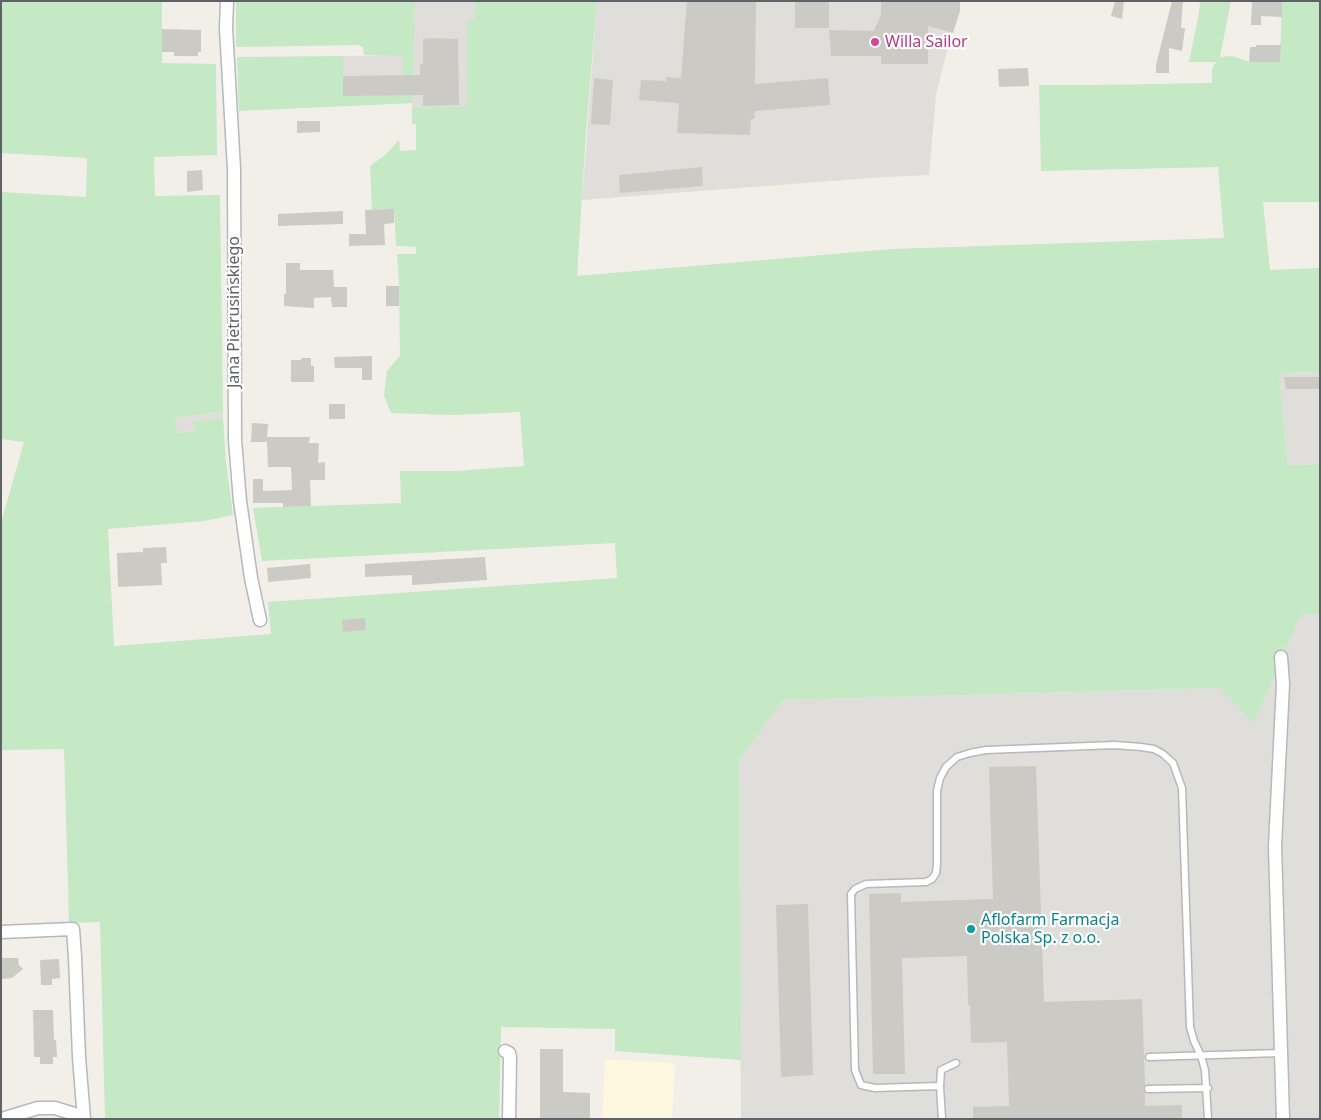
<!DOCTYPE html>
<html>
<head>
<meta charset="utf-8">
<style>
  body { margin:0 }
  #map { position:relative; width:1321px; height:1120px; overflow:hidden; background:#f1efe8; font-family:"Noto Sans",sans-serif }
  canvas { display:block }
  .frame { position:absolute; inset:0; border:2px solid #5f6368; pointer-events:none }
</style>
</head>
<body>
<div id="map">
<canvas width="1321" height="1120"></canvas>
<div class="frame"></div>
</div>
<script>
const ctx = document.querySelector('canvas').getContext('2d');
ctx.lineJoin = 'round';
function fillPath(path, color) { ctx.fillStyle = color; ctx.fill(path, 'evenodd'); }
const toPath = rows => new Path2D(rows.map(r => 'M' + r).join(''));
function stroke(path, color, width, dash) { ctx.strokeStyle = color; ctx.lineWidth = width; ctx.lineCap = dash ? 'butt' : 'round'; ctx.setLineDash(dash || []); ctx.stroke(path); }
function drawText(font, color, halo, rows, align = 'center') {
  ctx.font = font + ' "Noto Sans",sans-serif'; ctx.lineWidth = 4.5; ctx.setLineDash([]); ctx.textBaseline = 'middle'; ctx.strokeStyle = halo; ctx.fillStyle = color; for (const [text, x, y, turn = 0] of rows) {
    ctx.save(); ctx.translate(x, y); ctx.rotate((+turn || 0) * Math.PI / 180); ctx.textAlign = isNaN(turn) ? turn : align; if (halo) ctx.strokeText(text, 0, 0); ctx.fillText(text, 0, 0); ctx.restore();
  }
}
const commercial = toPath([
  [605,1059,675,1063,672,1119,602,1119]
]);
const industrial = toPath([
  [415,1,500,1,499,120,412,124,412,103,343,106,343,56,413,55],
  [597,1,959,1,936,95,929,175,884,177,582,200],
  [1320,372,1320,464,1288,465,1279,373],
  [223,412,223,418,193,422,194,431,176,433,175,418],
  [1301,614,1320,614,1320,1119,741,1119,739,764,741,758,783,700,1220,688,1254,724]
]);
const green = toPath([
  [1,1,162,1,162,63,216,64,217,155,154,157,155,196,220,195,223,412,175,418,177,433,194,431,193,422,223,418,226,462,233,515,204,521,108,529,114,646,271,634,268,602,617,578,615,543,262,561,253,508,401,503,400,471,456,471,524,466,520,412,453,415,391,413,384,396,387,371,400,356,399,282,397,254,416,254,416,247,396,246,394,209,372,210,370,166,385,155,399,140,400,151,416,150,416,124,412,124,412,108,467,107,467,21,475,20,475,1,597,1,586,131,577,276,892,249,1224,238,1218,167,1041,171,1039,85,1096,85,1212,83,1212,69,1216,62,1189,62,1199,13,1200,1,1231,1,1220,57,1232,56,1249,62,1280,62,1282,1,1320,1,1320,202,1263,202,1270,270,1320,268,1320,372,1279,373,1288,465,1320,464,1320,614,1301,614,1254,724,1220,688,783,700,741,758,739,764,741,1060,615,1051,615,1029,501,1027,499,1119,105,1119,100,922,69,923,64,749,1,750,1,523,24,442,1,439,1,192,86,197,87,158,1,153],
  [236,1,415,1,412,103,239,111,237,57,343,56,343,96,403,95,403,56,364,55,363,48,359,45,236,47]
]);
const building = toPath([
  [687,1,756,1,755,84,828,78,830,105,755,111,754,119,751,119,750,135,677,133,679,103,639,100,641,80,666,81,666,77,681,78],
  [795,1,829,1,829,28,795,28],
  [881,1,960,1,960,11,953,33,928,26,928,64,881,64,881,56,831,56,829,30,874,31,881,14],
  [1115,1,1124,1,1122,19,1111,16],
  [1172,1,1183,1,1181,28,1185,28,1182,51,1169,48,1169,73,1156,73,1156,65],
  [1252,1,1282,1,1282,17,1261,16,1261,25,1251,25],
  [162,29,201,30,201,52,198,52,198,56,174,56,174,52,162,52],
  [432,38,458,39,459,105,423,106,423,95,343,96,343,76,420,75,420,64,423,64,423,39],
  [1256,45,1281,45,1280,62,1249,62,1250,47,1256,47],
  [1028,68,1029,86,999,87,998,69],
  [594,78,613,80,610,125,591,124],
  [297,121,320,121,320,132,297,133],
  [702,167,703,186,620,193,619,175],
  [202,170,203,190,187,192,187,171],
  [394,209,394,223,384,224,385,245,349,246,349,234,366,234,365,210],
  [343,211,343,224,278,226,278,214],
  [286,263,300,263,300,270,333,270,334,287,347,287,347,307,332,307,331,297,314,298,314,308,284,306,284,294,286,294],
  [386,286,399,286,399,306,386,306],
  [372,356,372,380,362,380,362,368,335,368,334,357],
  [301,358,311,358,311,366,314,366,314,382,291,382,291,360,301,360],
  [1284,377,1320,377,1320,389,1286,389],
  [329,404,345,404,345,419,329,419],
  [252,423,268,424,267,437,310,437,309,443,319,443,318,463,325,462,325,480,310,480,311,506,283,507,283,503,253,503,253,479,263,479,263,491,292,490,291,467,268,467,267,442,251,442],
  [166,547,167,563,161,563,162,585,118,587,117,553,143,552,143,548],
  [485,557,487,580,412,585,412,575,365,577,365,564],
  [310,564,311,578,268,582,267,568],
  [365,618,366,630,343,632,342,620],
  [1036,766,1044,1002,1142,999,1145,1085,1143,1090,1145,1093,1145,1106,1182,1105,1182,1119,973,1119,973,1107,1009,1106,1007,1042,971,1043,970,1005,968,1005,967,956,902,958,905,1074,873,1074,869,894,901,893,901,902,993,899,989,767],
  [808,904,813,1075,781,1077,776,905],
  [2,958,18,958,19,965,23,969,12,978,2,979],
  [59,959,60,978,52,979,52,985,41,985,40,960],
  [33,1010,53,1010,54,1040,56,1040,57,1057,53,1057,53,1064,40,1064,40,1057,34,1057],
  [540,1049,563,1049,563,1092,590,1093,590,1119,540,1118]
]);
const service = toPath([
  [1149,1057,1280,1053],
  [940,1086,875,1088,861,1085,855,1070,851,894,855,889,866,884,926,882,932,879,936,873,937,864,937,791,940,778,946,767,957,757,970,753,986,750,1115,745,1141,747,1154,749,1163,754,1173,763,1182,788,1190,1027,1194,1041,1201,1056,1205,1070,1208,1119],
  [1148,1089,1208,1088],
  [942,1119,940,1086,941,1070,956,1063]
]);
const minor = toPath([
  [227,1,226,28,234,169,235,440,240,501,251,578,260,620],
  [1281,657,1283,684,1275,846,1283,1119],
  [1,932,73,929,75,957,79,1057,84,1119],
  [505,1051,509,1053,510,1057,509,1119],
  [5,1118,38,1108,55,1108,84,1117]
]);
const markers = [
  [875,42,5,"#d1479c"],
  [971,929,5,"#0f9aa8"]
];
const hotelNames = [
  ["Willa Sailor",885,42]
];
const streetNames = [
  ["Jana Pietrusińskiego",234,312,-90]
];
const cultureNames = [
  ["Aflofarm Farmacja",981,920],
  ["Polska Sp. z o.o.",981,938]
];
fillPath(commercial, '#fef7e0');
fillPath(industrial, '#e0deda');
fillPath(green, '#c5e8c5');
fillPath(building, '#cccac5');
stroke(service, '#b5b8bc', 9);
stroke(minor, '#b5b8bc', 15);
stroke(service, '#fff', 6);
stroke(minor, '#fff', 12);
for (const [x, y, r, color] of markers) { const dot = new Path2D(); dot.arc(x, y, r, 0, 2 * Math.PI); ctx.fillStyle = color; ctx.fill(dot); stroke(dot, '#fff', 2); }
drawText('16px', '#b23c85', '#fff', hotelNames, 'left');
drawText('16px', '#5f6368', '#fff', streetNames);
drawText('16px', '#0d838f', '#fff', cultureNames, 'left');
</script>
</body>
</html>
